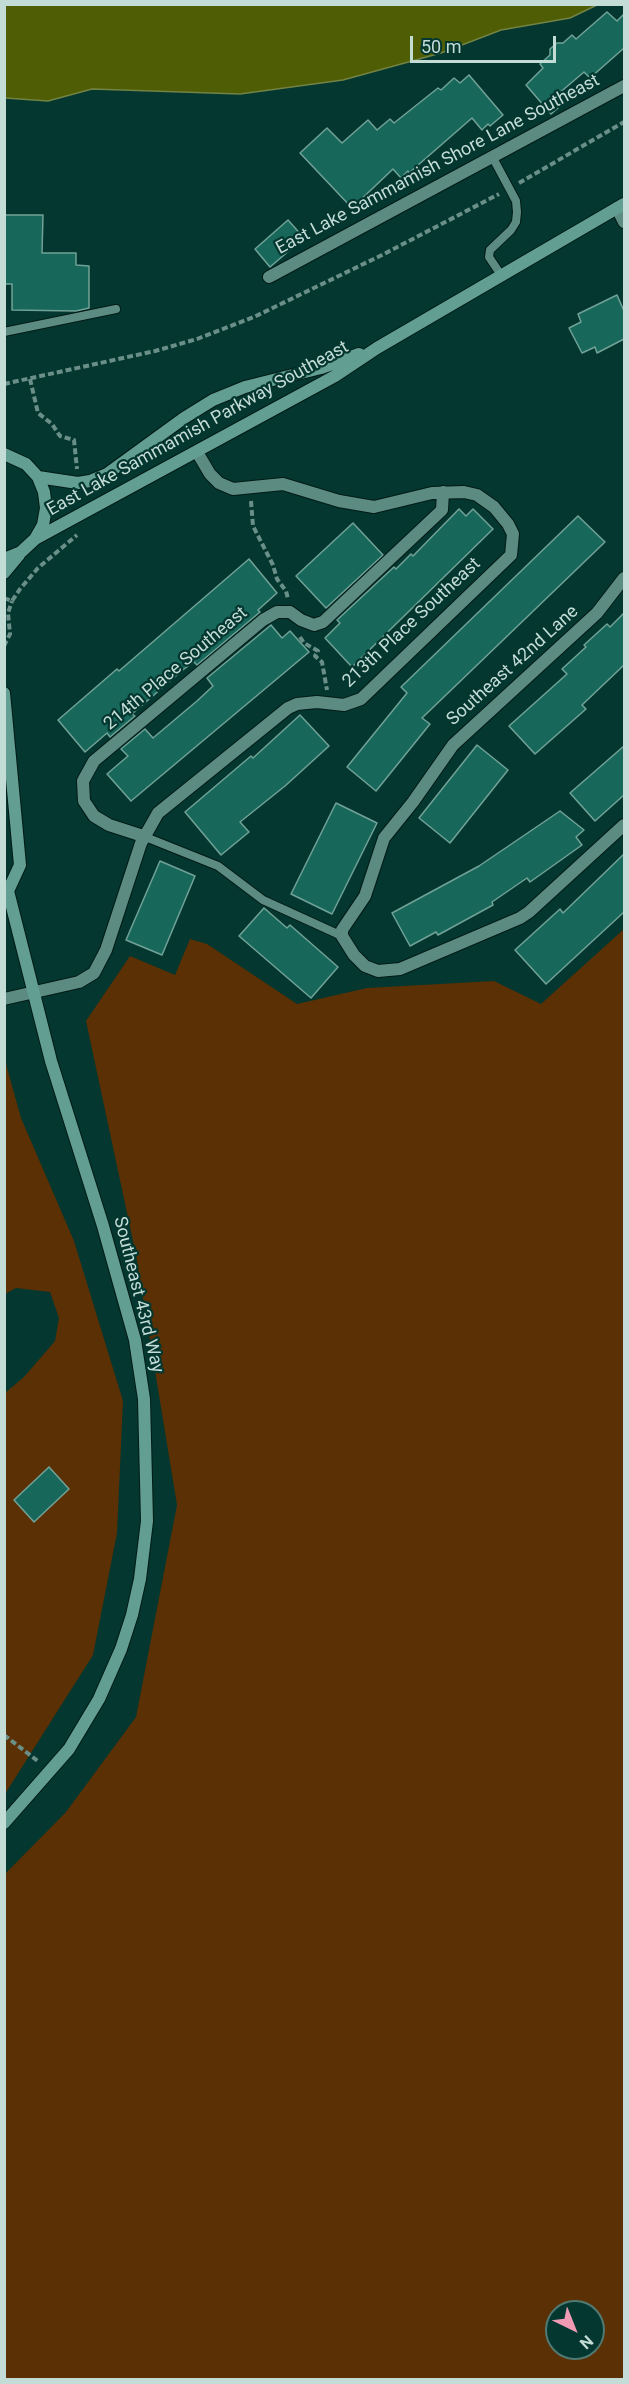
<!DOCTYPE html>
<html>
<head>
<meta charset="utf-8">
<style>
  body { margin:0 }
  #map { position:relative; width:629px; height:2384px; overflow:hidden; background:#03372f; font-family:Roboto,sans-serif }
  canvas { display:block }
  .frame { position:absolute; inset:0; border:6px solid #c4dcd6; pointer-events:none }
  .north { position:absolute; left:545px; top:2300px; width:60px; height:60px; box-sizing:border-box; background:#03372f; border:2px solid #507972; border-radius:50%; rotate:137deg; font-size:16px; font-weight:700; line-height:24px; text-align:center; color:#c4dcd6 }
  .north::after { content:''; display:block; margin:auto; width:21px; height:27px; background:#f09ab5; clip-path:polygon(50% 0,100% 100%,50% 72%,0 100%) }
  .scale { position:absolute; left:410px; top:36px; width:146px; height:27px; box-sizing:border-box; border:3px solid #c4dcd6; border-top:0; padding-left:8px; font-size:18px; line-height:21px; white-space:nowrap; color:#c4dcd6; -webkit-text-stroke:4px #03372f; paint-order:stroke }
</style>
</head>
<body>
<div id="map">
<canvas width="629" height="2384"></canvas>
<div class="frame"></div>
<div class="north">N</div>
<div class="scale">50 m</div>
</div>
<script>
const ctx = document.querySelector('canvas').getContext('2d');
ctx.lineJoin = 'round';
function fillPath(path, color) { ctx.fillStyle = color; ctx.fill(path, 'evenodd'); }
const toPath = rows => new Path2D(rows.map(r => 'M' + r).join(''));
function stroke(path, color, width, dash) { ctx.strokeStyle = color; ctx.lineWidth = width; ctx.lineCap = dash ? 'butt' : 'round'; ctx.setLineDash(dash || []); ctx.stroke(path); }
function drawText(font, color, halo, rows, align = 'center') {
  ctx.font = font + ' Roboto,sans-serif'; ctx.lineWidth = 4.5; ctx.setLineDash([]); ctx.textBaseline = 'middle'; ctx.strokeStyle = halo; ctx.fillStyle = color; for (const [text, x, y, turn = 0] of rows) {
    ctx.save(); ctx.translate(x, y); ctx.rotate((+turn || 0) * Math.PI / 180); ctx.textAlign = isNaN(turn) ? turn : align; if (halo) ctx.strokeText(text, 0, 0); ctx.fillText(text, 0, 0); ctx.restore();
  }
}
const green = toPath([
  [624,929,624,2379,5,2379,5,1874,66,1812,136,1717,177,1505,136,1255,86,1021,130,956,175,975,190,939,207,944,297,1004,367,988,494,981,541,1004],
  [557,2312,593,2312,593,2348,557,2348],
  [4,1057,21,1118,74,1241,123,1401,117,1533,93,1655,5,1794,5,1393,24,1377,55,1341,59,1318,50,1292,16,1288,5,1294]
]);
const water = toPath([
  [5,4,597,4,597,5,570,18,501,30,441,53,343,80,240,94,92,89,48,101,5,98,5,4]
]);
const building = toPath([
  [607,12,617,21,624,14,624,48,590,78,584,72,557,95,564,103,551,114,526,85,543,68,540,64,550,55,550,49,557,43,563,43,572,35,576,39,607,12],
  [469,75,503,115,490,126,488,124,482,130,472,118,409,173,408,171,401,178,393,169,352,208,300,153,327,128,342,143,368,120,377,130,390,119,394,123,438,88,441,90,454,78,460,83,469,75],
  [4,215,43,215,42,253,76,253,76,265,89,266,89,308,76,311,12,310,12,284,4,284,4,215],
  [288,220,304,238,270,267,255,249,288,220],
  [617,295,624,311,624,339,597,353,595,347,582,353,569,328,581,322,578,314,617,295],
  [459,509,466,516,473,509,493,529,352,667,325,638,340,623,337,620,394,567,396,569,411,554,413,556,459,509],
  [578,516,605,542,422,718,430,724,376,791,347,767,407,693,401,687,578,516],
  [353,523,383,555,326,608,296,576,353,523],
  [249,559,277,593,258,610,260,612,197,665,194,662,184,669,132,714,135,716,110,737,107,733,85,752,58,720,117,669,119,671,249,559],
  [624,613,624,665,582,705,586,709,535,754,509,726,567,674,562,669,586,647,584,645,607,624,610,627,624,613],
  [271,625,282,638,290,631,309,652,131,801,107,774,128,756,121,749,145,729,153,738,197,701,213,686,207,678,271,625],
  [300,715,329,746,285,786,240,822,249,832,221,855,185,812,251,756,253,758,300,715],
  [477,745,508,770,450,843,419,818,477,745],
  [624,746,624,795,595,821,570,793,624,746],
  [336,803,377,823,332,914,291,894,336,803],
  [560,811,584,830,576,837,582,845,530,882,527,878,492,902,493,905,438,935,436,932,410,946,392,913,479,866,560,811],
  [624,854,624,912,546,984,515,950,560,909,563,913,624,854],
  [160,861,195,876,162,955,126,940,160,861],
  [264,908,287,928,290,925,338,967,311,998,239,936,264,908],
  [49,1467,69,1489,34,1522,14,1500,49,1467]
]);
const path = toPath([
  [519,183,624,122],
  [30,379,38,413,52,424,60,436,74,440,77,469],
  [4,384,155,351,197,339,254,317,382,255,499,194],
  [251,501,253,526,273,565,277,579,286,591,288,599],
  [4,598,12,601,20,589,38,568,77,535],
  [300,637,304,643,318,651,315,656,322,662,327,690],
  [4,646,10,634,8,613,12,601],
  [4,1735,39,1762]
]);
const service = toPath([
  [493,158,516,201,517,212,516,222,511,230,490,250,489,257,501,275],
  [4,332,116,309],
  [143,836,218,866,263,900,342,936]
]);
const minor = toPath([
  [617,208,624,222],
  [269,277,624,86],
  [624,578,597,613,453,745,413,802,384,838,365,896,342,930,342,936,354,955,365,966,378,971,400,969,520,918,529,912,624,825],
  [143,836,109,825,94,816,84,801,83,781,94,761,263,620,277,612,290,612,301,620,314,625,323,622,442,510,443,492],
  [4,999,79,982,94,973,106,950,141,843,158,813,288,708,297,704,317,702,344,705,361,699,511,555,513,534,508,524,494,507,477,495,464,492,432,493,374,507,339,501,283,484,233,489,219,483,210,474,197,452]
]);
const secondary = toPath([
  [4,454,26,464,38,477,44,492,46,508,43,525,35,539,21,552,4,559],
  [38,477,78,483,90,481,107,474,184,418,213,400,245,387,321,368,359,354],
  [35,539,335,376,377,348,624,204],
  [4,573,19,555],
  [4,693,20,865,8,891],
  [4,886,8,891,51,1061,103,1226,135,1340,144,1399,147,1521,140,1579,132,1615,121,1649,99,1699,69,1749,4,1823]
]);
const streetNames = [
  ["East Lake Sammamish Shore Lane Southeast",438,165,-28],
  ["East Lake Sammamish Parkway Southeast",198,429,-29],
  ["213th Place Southeast",412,623,-43],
  ["Southeast 42nd Lane",513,666,-42],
  ["214th Place Southeast",176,669,-40],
  ["Southeast 43rd Way",138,1295,76]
];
fillPath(green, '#5a3004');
fillPath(water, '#4f5d05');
stroke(water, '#728344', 1.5);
fillPath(building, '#17685b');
stroke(building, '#72a297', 1.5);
stroke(service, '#031b17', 10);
stroke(minor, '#031b17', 14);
stroke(secondary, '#031b17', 14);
stroke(path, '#6a8f88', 4, [6, 3]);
stroke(service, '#5c8b81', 8);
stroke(minor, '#5c8b81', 12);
stroke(secondary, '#629f92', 12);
drawText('18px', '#c4dcd6', '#03372f', streetNames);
</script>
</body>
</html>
